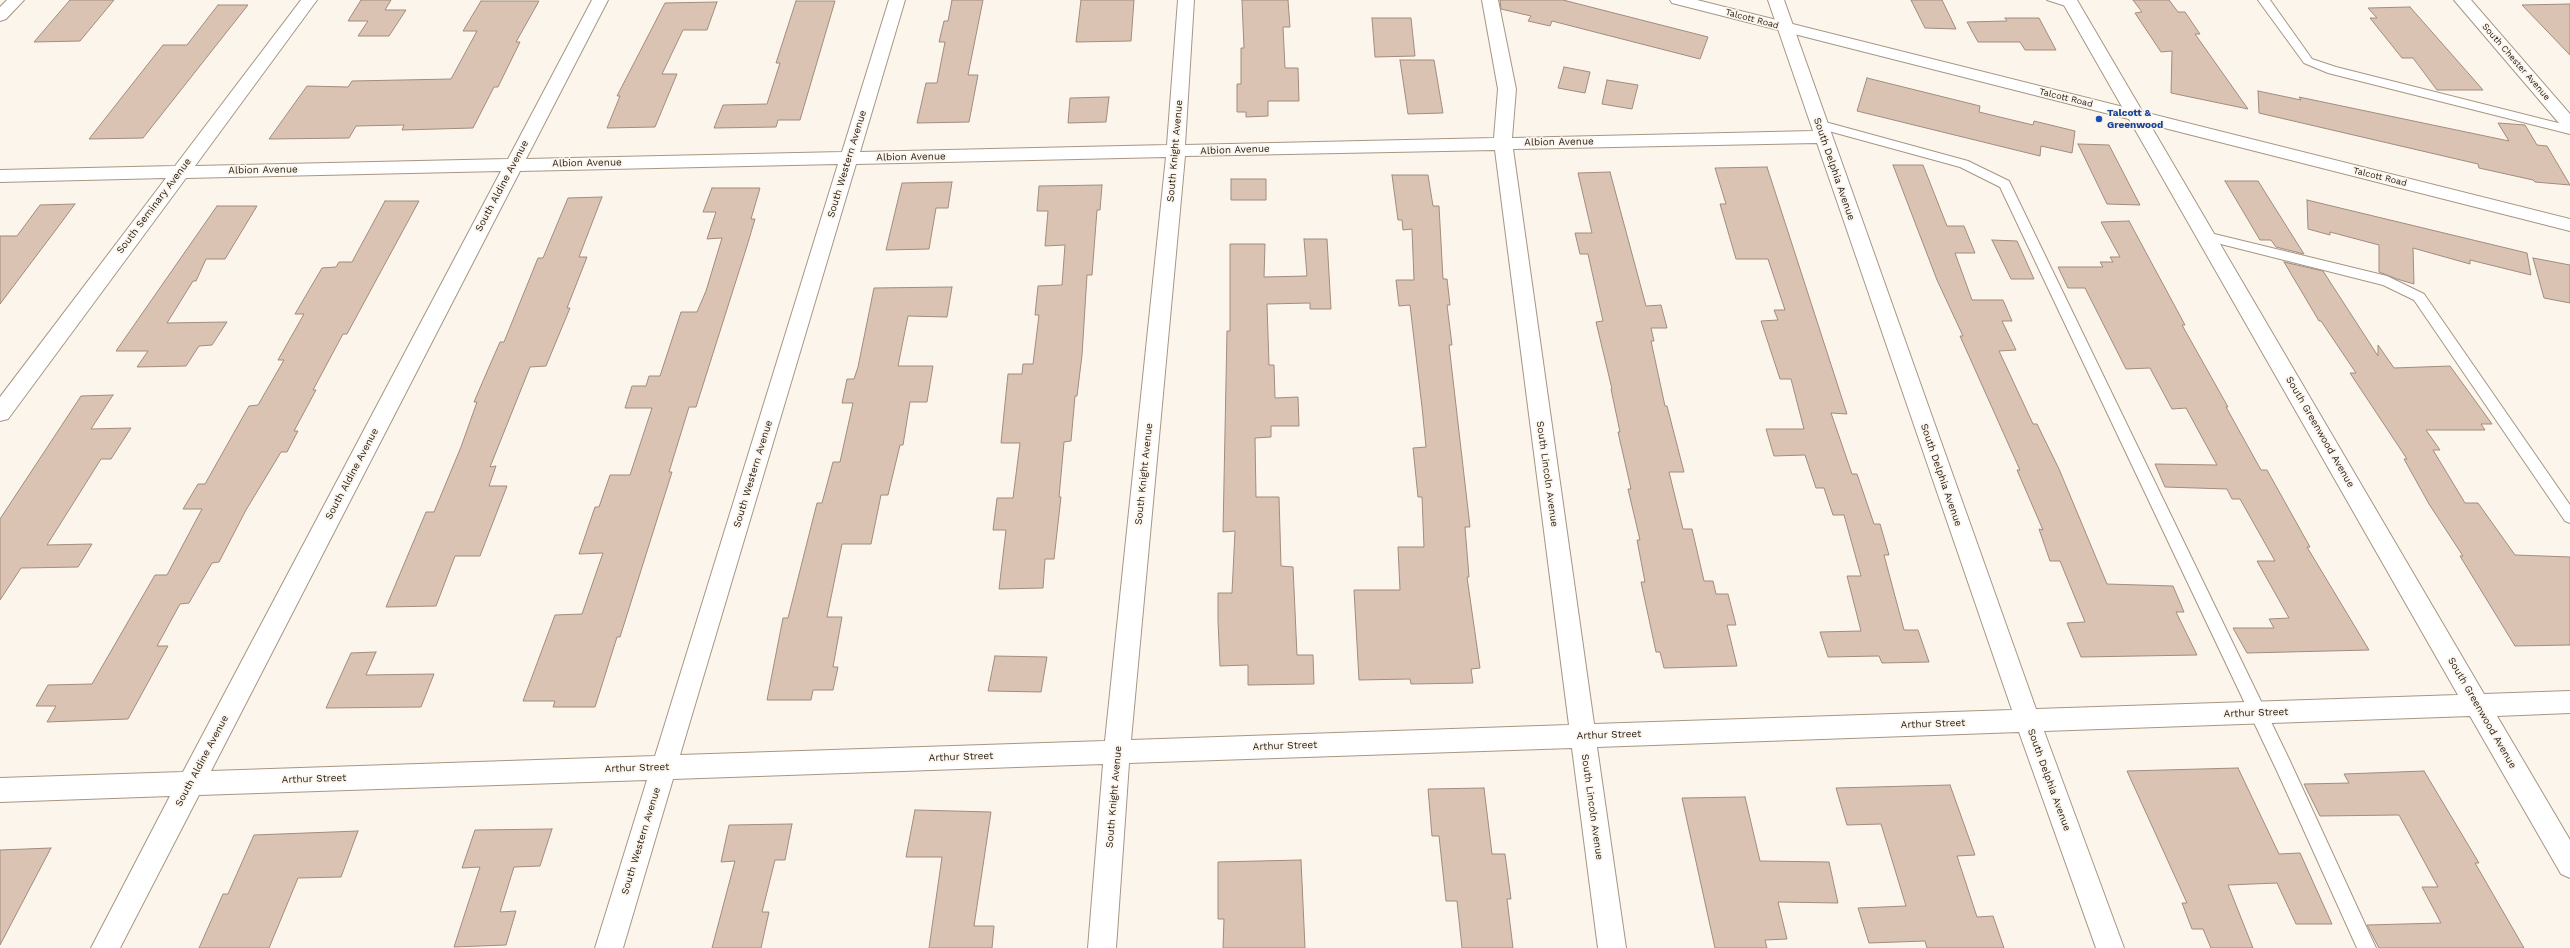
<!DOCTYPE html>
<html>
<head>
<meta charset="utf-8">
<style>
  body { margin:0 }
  canvas { display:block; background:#fcf5ec }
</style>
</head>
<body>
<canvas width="2570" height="948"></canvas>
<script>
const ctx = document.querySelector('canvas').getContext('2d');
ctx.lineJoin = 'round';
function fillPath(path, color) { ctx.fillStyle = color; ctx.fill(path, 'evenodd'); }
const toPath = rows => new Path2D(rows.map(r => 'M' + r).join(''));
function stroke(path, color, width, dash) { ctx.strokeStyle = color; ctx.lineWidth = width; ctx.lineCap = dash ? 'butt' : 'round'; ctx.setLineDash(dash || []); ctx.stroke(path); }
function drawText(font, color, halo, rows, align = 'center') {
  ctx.font = font + ' "Work Sans",sans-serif'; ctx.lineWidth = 3.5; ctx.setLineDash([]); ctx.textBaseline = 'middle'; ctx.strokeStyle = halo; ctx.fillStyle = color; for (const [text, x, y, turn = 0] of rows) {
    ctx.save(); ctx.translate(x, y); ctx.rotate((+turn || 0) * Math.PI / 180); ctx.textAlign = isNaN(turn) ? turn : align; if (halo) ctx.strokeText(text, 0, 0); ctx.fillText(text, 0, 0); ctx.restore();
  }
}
const building = toPath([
  [70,0,114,0,80,41,34,42,70,0],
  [361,0,391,0,385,10,406,10,389,36,358,36,368,21,348,21,361,0],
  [952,0,983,0,968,75,978,75,969,122,917,123,926,83,937,83,945,42,939,42,944,21,948,21,952,0],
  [1081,0,1134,0,1131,41,1076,42,1081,0],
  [1242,0,1288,0,1290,27,1283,27,1285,68,1298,68,1299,101,1268,101,1268,116,1246,117,1246,112,1237,112,1237,84,1241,84,1241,48,1244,48,1242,0],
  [1500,0,1563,0,1708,37,1700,59,1552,21,1550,26,1528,21,1531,16,1501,9,1500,0],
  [1911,0,1942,0,1956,29,1925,28,1911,0],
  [2133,0,2169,0,2178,12,2185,12,2200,34,2195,34,2248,109,2171,93,2172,51,2161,52,2135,13,2142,12,2133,0],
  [481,1,539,1,516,42,520,42,498,87,494,87,473,128,402,130,404,125,356,126,349,138,269,139,307,86,348,87,352,81,451,79,477,31,463,31,481,1],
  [796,1,835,1,800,120,778,120,776,127,714,128,723,105,767,104,780,63,776,63,796,1],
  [717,2,707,30,683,30,662,74,677,74,655,127,607,128,620,96,617,96,665,3,717,2],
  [2570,4,2570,55,2522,5,2570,4],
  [218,5,248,5,143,138,89,139,163,45,187,45,218,5],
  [2410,7,2469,74,2483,90,2437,90,2413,58,2402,58,2370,18,2377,18,2368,8,2410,7],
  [1372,18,1411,18,1415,56,1375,57,1372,18],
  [2005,18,2039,18,2056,50,2025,50,2020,42,1978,42,1967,22,2007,21,2005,18],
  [1400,60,1434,60,1443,113,1408,114,1400,60],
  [1564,67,1590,72,1585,93,1558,88,1564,67],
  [1867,78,1980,106,1979,112,2033,125,2034,121,2075,131,2072,153,2041,146,2040,156,1857,111,1867,78],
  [1607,80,1638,85,1632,109,1602,104,1607,80],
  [2258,91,2301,100,2299,97,2509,141,2498,123,2525,125,2537,145,2547,146,2570,185,2535,182,2533,180,2479,168,2478,164,2259,113,2258,91],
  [1109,97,1106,122,1068,123,1070,98,1109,97],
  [2078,144,2109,145,2140,205,2107,204,2078,144],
  [1893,165,1923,165,1947,226,1964,226,1975,253,1955,253,1972,300,2003,300,2012,321,2002,321,2016,350,1999,351,2033,424,2037,424,2059,469,2107,584,2173,586,2184,612,2176,612,2197,655,2081,657,2067,623,2085,622,2060,561,2050,561,2039,529,2043,530,2017,470,2020,470,1960,336,1963,336,1937,280,1893,165],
  [1767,167,1847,414,1831,413,1852,474,1857,474,1874,524,1880,524,1889,555,1884,555,1904,630,1918,630,1929,662,1882,663,1879,656,1828,657,1820,632,1861,631,1847,576,1861,576,1844,515,1833,515,1824,488,1816,488,1805,455,1774,456,1766,429,1804,429,1791,379,1780,379,1761,321,1778,320,1774,310,1785,310,1768,259,1736,259,1720,204,1726,204,1715,168,1767,167],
  [1610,172,1646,306,1661,305,1667,328,1651,328,1654,341,1651,341,1665,406,1667,406,1684,472,1669,472,1683,529,1692,529,1704,581,1713,581,1716,594,1728,594,1736,625,1727,625,1737,666,1664,668,1660,652,1656,652,1641,582,1645,582,1637,540,1640,540,1628,489,1631,489,1618,432,1620,432,1611,389,1612,389,1596,322,1603,321,1588,254,1580,254,1575,233,1592,233,1578,173,1610,172],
  [1392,175,1428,175,1433,206,1439,206,1443,279,1447,279,1450,305,1447,305,1452,345,1449,345,1470,527,1465,527,1469,577,1467,577,1480,668,1471,669,1473,683,1411,684,1410,679,1359,680,1354,590,1400,590,1398,547,1424,547,1422,497,1418,497,1413,448,1426,447,1422,407,1410,305,1399,306,1396,280,1414,280,1412,229,1403,230,1402,220,1398,220,1392,175],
  [1231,179,1266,179,1266,200,1231,200,1231,179],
  [2225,181,2258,181,2304,254,2276,247,2271,240,2260,240,2225,181],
  [952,182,948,208,936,208,929,249,886,250,902,183,952,182],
  [1102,185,1100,210,1097,210,1092,275,1087,275,1082,355,1077,396,1075,396,1071,441,1064,442,1059,497,1061,497,1054,559,1045,559,1043,588,999,589,1006,530,993,530,997,498,1013,498,1020,443,1001,443,1008,374,1022,374,1023,364,1033,364,1039,315,1035,315,1038,286,1062,285,1065,245,1045,246,1048,211,1037,211,1039,186,1102,185],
  [712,188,760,188,751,219,755,219,747,246,696,407,689,407,669,472,672,472,620,637,617,637,595,707,553,707,555,701,523,701,555,615,582,614,603,553,579,554,595,507,599,507,610,475,630,475,652,408,625,408,632,386,646,386,649,376,660,376,681,312,697,312,706,291,722,238,707,239,716,212,703,212,712,188],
  [602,197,579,257,587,257,567,308,570,308,546,366,530,367,490,467,496,466,489,486,507,486,480,556,455,556,436,606,386,607,426,512,434,512,461,447,477,402,474,402,489,367,500,342,504,342,538,258,543,258,568,198,602,197],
  [2307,200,2527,253,2531,275,2470,260,2470,264,2413,248,2414,284,2397,279,2379,272,2379,245,2330,232,2330,235,2308,229,2307,200],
  [385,201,419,201,347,334,343,334,313,390,316,390,294,431,298,431,287,452,281,452,246,510,219,562,212,563,189,603,180,604,157,646,168,646,128,719,47,722,56,706,36,706,48,685,92,684,155,575,167,575,202,509,183,509,198,484,205,484,249,406,258,405,284,360,278,360,304,314,295,314,322,268,336,267,339,262,352,262,385,201],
  [75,204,58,227,0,304,0,236,17,236,40,205,75,204],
  [217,206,257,206,225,259,206,259,196,281,193,281,167,323,227,322,212,345,199,346,186,366,137,367,148,351,116,351,217,206],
  [2129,221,2185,325,2182,325,2228,407,2226,407,2261,470,2267,470,2310,547,2307,547,2369,650,2247,653,2233,628,2274,628,2269,619,2289,618,2257,561,2275,561,2240,499,2232,499,2227,489,2165,487,2155,464,2217,465,2186,408,2172,409,2150,368,2126,369,2085,288,2068,288,2058,267,2103,267,2100,262,2113,262,2110,257,2120,257,2101,222,2129,221],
  [1304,239,1327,239,1331,309,1310,309,1310,303,1267,304,1269,365,1274,365,1275,398,1298,397,1299,426,1271,426,1271,437,1255,438,1256,497,1279,497,1281,566,1293,567,1297,655,1313,655,1314,684,1248,685,1248,665,1220,666,1218,621,1218,593,1232,593,1235,531,1223,532,1227,331,1230,331,1230,244,1265,244,1264,277,1307,276,1304,239],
  [1992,240,2017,241,2034,279,2011,279,1992,240],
  [2533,258,2570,265,2570,303,2544,298,2533,258],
  [2284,262,2323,271,2378,356,2378,345,2394,368,2450,366,2492,424,2481,424,2485,430,2426,430,2440,450,2433,450,2465,503,2478,503,2515,555,2570,557,2570,645,2515,646,2460,556,2463,556,2429,504,2404,459,2407,459,2350,373,2356,373,2321,321,2319,321,2284,262],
  [952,287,947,317,908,316,898,366,933,366,927,402,910,402,903,445,900,445,888,495,881,495,871,544,842,544,827,617,842,617,833,667,838,667,833,690,813,690,811,700,767,700,783,618,788,618,817,503,822,503,833,462,840,462,853,403,842,403,847,379,854,379,858,367,874,288,952,287],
  [113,395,91,429,131,428,111,459,101,459,47,545,92,544,78,567,21,568,0,600,0,519,81,396,113,395],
  [376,652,366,675,434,674,421,707,326,708,351,653,376,652],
  [995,656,1047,657,1041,692,988,691,995,656],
  [2238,768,2279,854,2300,853,2332,924,2296,924,2277,883,2228,885,2253,948,2211,948,2203,929,2192,929,2182,903,2187,903,2127,771,2238,768],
  [2424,771,2479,863,2475,863,2524,948,2379,948,2367,925,2441,923,2422,887,2438,887,2399,815,2320,816,2304,784,2349,783,2344,774,2424,771],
  [1950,785,1975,855,1957,856,1977,917,1993,916,2004,948,1927,948,1925,941,1869,943,1858,908,1906,906,1881,824,1847,825,1836,788,1950,785],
  [1484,788,1492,854,1505,854,1511,899,1507,899,1513,948,1462,948,1457,901,1446,901,1439,836,1432,836,1428,789,1484,788],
  [1745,797,1760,861,1829,862,1838,903,1778,902,1787,939,1765,940,1767,948,1715,948,1682,798,1745,797],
  [915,810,991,812,974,926,994,926,992,948,929,948,942,857,906,857,915,810],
  [792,824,785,860,775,860,762,912,769,912,761,948,712,948,735,861,721,862,729,825,792,824],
  [552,829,540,866,514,867,500,912,516,911,506,945,454,947,480,867,462,868,475,830,552,829],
  [358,831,341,877,298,878,269,948,199,948,223,894,228,894,254,835,358,831],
  [51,848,0,945,0,850,51,848],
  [1301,860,1305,948,1223,948,1224,919,1218,919,1218,862,1301,860]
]);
const service = toPath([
  [2047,0,2066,0,2078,5,2072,8,2047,0],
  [2258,0,2270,0,2312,59,2336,67,2570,126,2570,134,2328,73,2304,63,2258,0],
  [1818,120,1968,161,2009,181,2289,759,2376,948,2357,948,2277,771,2000,187,1960,167,1814,127,1812,124,1818,120],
  [2206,232,2387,276,2424,294,2570,505,2570,523,2565,521,2414,300,2383,285,2201,239,2199,236,2206,232]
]);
const minor = toPath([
  [7,0,24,0,6,19,0,21,0,7,7,0],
  [301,0,317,0,195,166,508,159,592,0,608,0,526,159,842,152,889,0,905,0,860,152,1167,145,1178,0,1194,0,1185,145,1494,138,1498,89,1482,0,1498,0,1516,89,1512,138,1813,131,1768,0,1784,0,2036,709,2458,695,2061,0,2077,0,2484,694,2570,691,2570,713,2497,716,2570,840,2570,878,2561,874,2470,716,2044,731,2124,948,2096,948,2019,732,1597,747,1626,948,1598,948,1572,748,1129,763,1116,948,1088,948,1103,764,673,779,623,948,595,948,647,780,199,795,120,948,91,948,170,796,0,802,0,778,183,772,501,171,186,178,8,419,0,421,0,397,166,178,0,182,0,170,175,166,301,0],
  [1817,143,2012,710,1594,724,1513,149,1817,143],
  [1495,150,1569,725,1131,740,1185,156,1495,150],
  [1166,157,1105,741,680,755,856,164,1166,157],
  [838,164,655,756,211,771,520,171,838,164],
  [2454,0,2471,0,2570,114,2570,131,2564,129,2454,0]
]);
const tertiary = toPath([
  [1670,0,1697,0,2570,219,2570,231,1672,3,1670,0]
]);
const markers = [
  [2099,119,4,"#1a4fb4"]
];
const farStreetnames = [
  ["Talcott Road",1752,19,15],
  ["South Chester Avenue",2516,62,49],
  ["Talcott Road",2066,98,14],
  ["Talcott Road",2380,177,14]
];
const transitNames = [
  ["Talcott &",2107,113],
  ["Greenwood",2107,125]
];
const streetNames = [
  ["Albion Avenue",1559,142,-1],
  ["Albion Avenue",1235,150,-2],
  ["South Knight Avenue",1175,151,-85],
  ["Albion Avenue",911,157,-1],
  ["Albion Avenue",587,163,-1],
  ["South Western Avenue",847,164,-73],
  ["South Delphia Avenue",1834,169,71],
  ["Albion Avenue",263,170,-1],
  ["South Aldine Avenue",502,186,-62],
  ["South Seminary Avenue",154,206,-53],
  ["South Greenwood Avenue",2320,432,60],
  ["South Aldine Avenue",352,474,-62],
  ["South Western Avenue",753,474,-73],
  ["South Knight Avenue",1144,474,-84],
  ["South Lincoln Avenue",1547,474,82],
  ["South Delphia Avenue",1941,475,71],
  ["Arthur Street",2256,713,-2],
  ["South Greenwood Avenue",2482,713,60],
  ["Arthur Street",1933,724,-2],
  ["Arthur Street",1609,735,-2],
  ["Arthur Street",1285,746,-2],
  ["Arthur Street",961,757,-2],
  ["South Aldine Avenue",202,761,-62],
  ["Arthur Street",637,768,-2],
  ["Arthur Street",314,779,-2],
  ["South Delphia Avenue",2049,780,70],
  ["South Knight Avenue",1114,797,-85],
  ["South Lincoln Avenue",1592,807,82],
  ["South Western Avenue",641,841,-73]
];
fillPath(building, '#dac3b3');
stroke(building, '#a28c7d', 1);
stroke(service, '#a79683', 2);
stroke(minor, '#a79683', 2);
stroke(tertiary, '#a79683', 2);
fillPath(service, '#fff');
fillPath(minor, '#fff');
fillPath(tertiary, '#fff');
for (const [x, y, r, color] of markers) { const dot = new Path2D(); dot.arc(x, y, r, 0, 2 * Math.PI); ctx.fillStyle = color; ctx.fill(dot); stroke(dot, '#fcf5ec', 1.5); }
drawText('9px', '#221b14', '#fcf5ec', farStreetnames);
drawText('bold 10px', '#164399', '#fcf5ec', transitNames, 'left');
drawText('10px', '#221b14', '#fcf5ec', streetNames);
</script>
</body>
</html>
